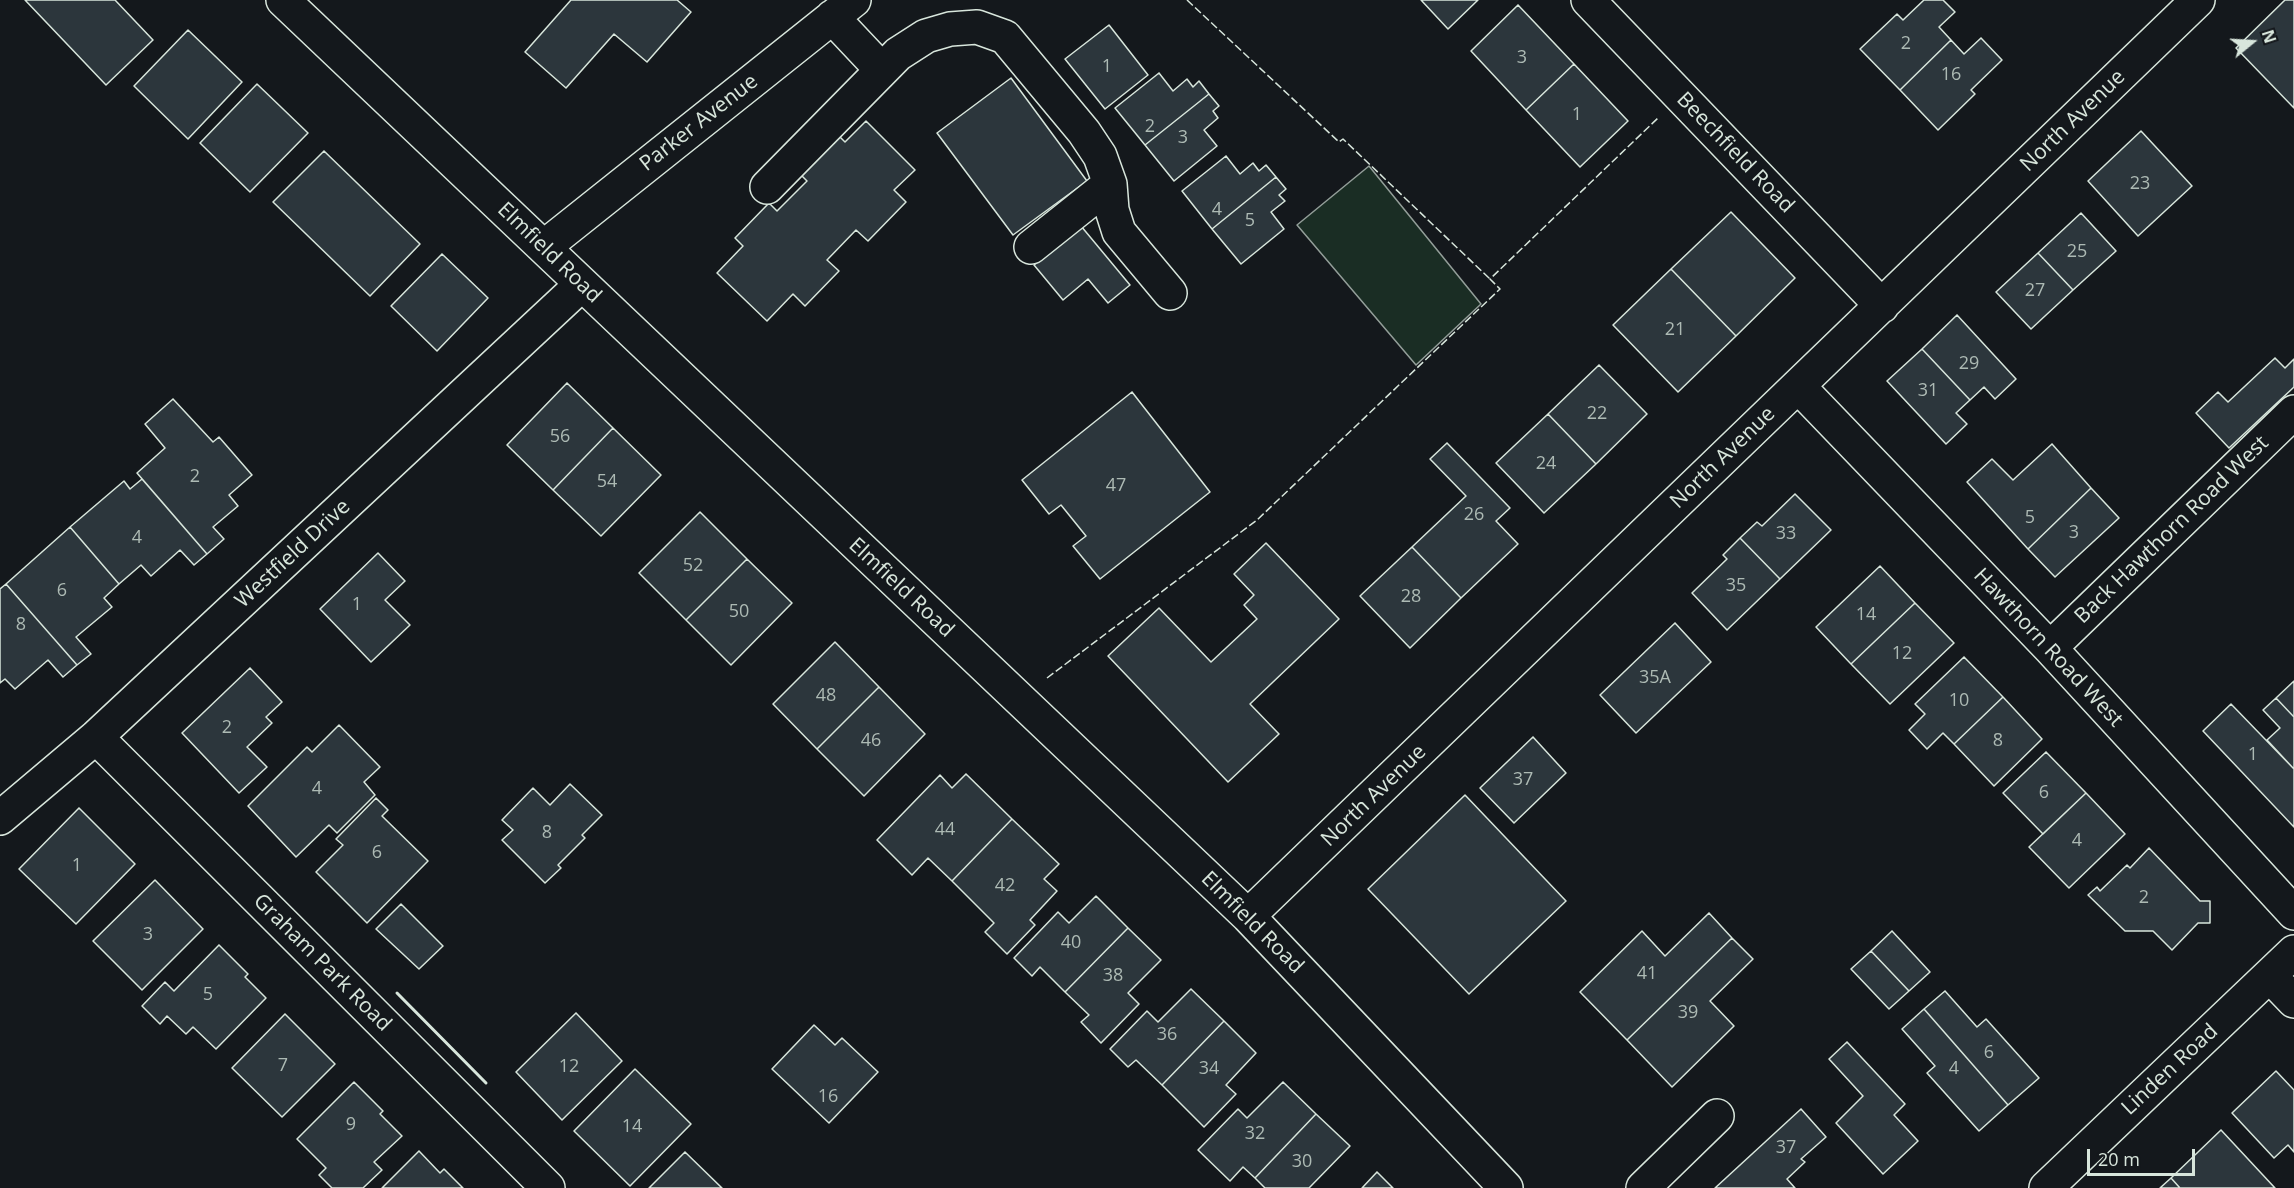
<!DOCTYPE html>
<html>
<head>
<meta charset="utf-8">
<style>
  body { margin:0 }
  #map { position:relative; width:2294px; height:1188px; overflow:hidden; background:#14181c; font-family:"Open Sans",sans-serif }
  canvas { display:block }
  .north { position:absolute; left:2222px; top:12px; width:60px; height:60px; -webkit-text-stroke:4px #14181c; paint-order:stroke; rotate:72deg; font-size:16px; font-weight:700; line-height:24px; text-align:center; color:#d8e6dc }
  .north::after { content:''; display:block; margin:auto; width:21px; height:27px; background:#d8e6dc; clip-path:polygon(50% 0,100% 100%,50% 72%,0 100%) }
  .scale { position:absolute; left:2087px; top:1149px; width:108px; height:27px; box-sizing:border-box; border:3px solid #d8e6dc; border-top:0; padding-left:8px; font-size:18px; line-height:21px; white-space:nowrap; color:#d8e6dc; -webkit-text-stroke:4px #14181c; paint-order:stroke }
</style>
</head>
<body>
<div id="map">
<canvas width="2294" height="1188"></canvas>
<div class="north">N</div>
<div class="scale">20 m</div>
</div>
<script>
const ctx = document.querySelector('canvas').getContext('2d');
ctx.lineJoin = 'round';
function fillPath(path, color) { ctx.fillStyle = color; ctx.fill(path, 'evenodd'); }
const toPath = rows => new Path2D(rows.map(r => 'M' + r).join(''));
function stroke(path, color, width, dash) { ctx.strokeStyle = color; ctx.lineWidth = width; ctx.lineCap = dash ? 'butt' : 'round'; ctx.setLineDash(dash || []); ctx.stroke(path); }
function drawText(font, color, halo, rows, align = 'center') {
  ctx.font = font + ' "Open Sans",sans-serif'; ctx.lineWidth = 4.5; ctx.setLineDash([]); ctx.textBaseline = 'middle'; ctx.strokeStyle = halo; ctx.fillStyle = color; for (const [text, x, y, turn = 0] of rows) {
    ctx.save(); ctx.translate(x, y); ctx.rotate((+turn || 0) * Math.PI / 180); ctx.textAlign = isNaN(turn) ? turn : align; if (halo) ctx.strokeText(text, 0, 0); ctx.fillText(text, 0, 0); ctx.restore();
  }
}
const green = toPath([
  [1369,166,1481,304,1416,365,1297,225,1369,166]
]);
const building = toPath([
  [25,0,115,0,153,40,106,85,25,0],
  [571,0,677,0,691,12,647,62,614,34,566,88,525,52,571,0],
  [1421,0,1478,0,1448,29,1421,0],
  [1924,0,1943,0,1955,12,1939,27,1951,40,1900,90,1860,49,1897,14,1903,20,1924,0],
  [2285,0,2294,0,2294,108,2236,48,2285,0],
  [1518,5,1574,64,1526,110,1471,51,1518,5],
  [1109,25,1148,75,1105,109,1065,59,1109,25],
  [188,30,242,82,188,139,134,86,188,30],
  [1981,38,2002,60,1971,90,1975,94,1938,130,1900,90,1951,40,1964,54,1981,38],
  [1574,64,1628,121,1580,167,1526,110,1574,64],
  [1159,73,1173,91,1187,79,1193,87,1199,81,1209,94,1145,145,1115,108,1159,73],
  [1011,78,1087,181,1013,235,937,133,1011,78],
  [257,84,308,133,250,192,200,143,257,84],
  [1209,94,1219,106,1213,111,1218,118,1204,130,1217,146,1174,181,1145,145,1209,94],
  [866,121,915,170,894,190,906,202,868,241,856,230,827,260,839,271,805,306,793,294,767,321,717,273,743,246,735,238,769,203,777,211,807,181,799,173,837,134,845,142,866,121],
  [2141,131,2192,186,2138,236,2088,181,2141,131],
  [324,151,420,244,370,296,273,202,324,151],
  [1226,156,1240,174,1253,163,1259,171,1266,165,1276,177,1212,229,1182,191,1226,156],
  [1276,177,1286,189,1279,195,1285,201,1271,212,1284,229,1241,264,1212,229,1276,177],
  [1731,212,1795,278,1736,336,1671,269,1731,212],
  [2081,213,2116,251,2073,290,2038,253,2081,213],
  [1081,226,1130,285,1108,303,1088,279,1063,300,1034,265,1081,226],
  [2038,253,2073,290,2031,329,1996,292,2038,253],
  [442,254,488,298,437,351,391,306,442,254],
  [1671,269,1736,336,1678,392,1613,325,1671,269],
  [1957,315,2016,379,1995,399,1984,387,1970,400,1922,349,1957,315],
  [1922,349,1970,400,1956,413,1967,424,1946,444,1887,381,1922,349],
  [2275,358,2285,368,2294,359,2294,387,2229,448,2196,413,2218,392,2228,402,2275,358],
  [1599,365,1647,414,1596,464,1548,414,1599,365],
  [567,383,613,428,553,490,507,445,567,383],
  [1132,392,1210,492,1100,579,1073,546,1086,536,1061,505,1049,514,1022,480,1132,392],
  [173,399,213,442,219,437,252,475,229,495,238,506,213,527,224,539,207,554,137,473,165,448,145,424,173,399],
  [1548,414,1596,464,1544,513,1496,463,1548,414],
  [613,428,661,475,601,536,553,490,613,428],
  [1447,443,1510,508,1496,521,1518,544,1461,598,1412,547,1466,496,1430,459,1447,443],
  [2052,444,2091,488,2028,549,1967,482,1992,459,2013,480,2052,444],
  [142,479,207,554,194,565,180,550,151,576,141,565,119,584,70,527,124,481,130,489,142,479],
  [2091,488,2119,518,2055,577,2028,549,2091,488],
  [1795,494,1831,530,1780,579,1740,538,1757,522,1762,526,1795,494],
  [700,512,747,559,686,620,639,573,700,512],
  [70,527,119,584,104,598,112,607,76,637,91,654,77,665,6,584,70,527],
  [1740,538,1780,579,1727,630,1692,593,1727,559,1723,555,1740,538],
  [1266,543,1339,619,1250,704,1279,734,1228,782,1108,656,1159,608,1211,662,1257,619,1244,605,1254,595,1234,574,1266,543],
  [1412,547,1461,598,1410,648,1360,596,1412,547],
  [378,553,405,581,385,600,410,625,371,662,320,609,378,553],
  [747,559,792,603,731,665,686,620,747,559],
  [1880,566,1915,603,1851,664,1816,627,1880,566],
  [6,584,77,665,63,677,48,660,15,689,5,679,0,683,0,589,6,584],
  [1915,603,1954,643,1890,704,1851,664,1915,603],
  [1675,623,1711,662,1636,733,1600,695,1675,623],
  [835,642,879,687,817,749,773,704,835,642],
  [1964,657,2003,697,1954,744,1943,733,1927,749,1909,730,1925,714,1915,704,1964,657],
  [250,668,282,702,266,717,272,723,247,747,267,767,239,793,182,733,250,668],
  [2294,681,2294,717,2276,698,2294,681],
  [879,687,925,734,864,796,817,749,879,687],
  [2003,697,2042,739,1994,786,1954,744,2003,697],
  [2276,698,2294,717,2294,769,2267,740,2280,728,2263,710,2276,698],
  [2231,704,2294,769,2294,827,2203,731,2231,704],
  [339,725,380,767,364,782,375,795,337,833,329,825,296,857,248,806,307,747,312,752,339,725],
  [1533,737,1566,773,1514,823,1480,788,1533,737],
  [2046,752,2086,793,2043,834,2003,793,2046,752],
  [966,774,1012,819,952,881,928,858,912,875,877,840,940,775,952,788,966,774],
  [570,784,602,815,582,835,585,838,558,865,561,868,545,883,502,840,513,830,502,820,533,788,550,805,570,784],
  [2086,793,2125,834,2069,888,2029,847,2086,793],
  [1465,795,1566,901,1469,994,1368,889,1465,795],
  [376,798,388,810,382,816,428,861,367,923,316,872,343,845,336,839,376,798],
  [79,808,135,864,76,924,19,869,79,808],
  [1012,819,1059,864,1044,879,1057,891,1030,920,1035,925,1007,954,985,932,994,923,952,881,1012,819],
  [2149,848,2200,901,2210,901,2210,923,2198,923,2172,950,2153,931,2125,931,2088,895,2097,887,2100,891,2127,865,2130,868,2149,848],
  [155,880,203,929,142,990,93,941,155,880],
  [1096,896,1128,928,1065,992,1040,967,1032,976,1014,958,1058,912,1069,923,1096,896],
  [401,904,443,946,419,969,376,929,401,904],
  [1709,913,1732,938,1627,1040,1580,992,1642,931,1665,956,1709,913],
  [1128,928,1161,960,1128,993,1139,1004,1101,1043,1081,1022,1089,1015,1065,992,1128,928],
  [1892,931,1930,972,1909,991,1871,951,1892,931],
  [1732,938,1753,959,1710,1001,1734,1026,1672,1087,1627,1040,1732,938],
  [219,945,248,974,245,977,266,998,216,1049,193,1027,186,1034,167,1016,160,1024,142,1006,165,982,174,991,219,945],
  [1871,951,1909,991,1889,1009,1851,969,1871,951],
  [1191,989,1224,1021,1162,1085,1136,1060,1128,1067,1110,1049,1147,1011,1158,1022,1191,989],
  [1945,991,1977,1027,1986,1019,2039,1078,2008,1105,1924,1009,1945,991],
  [1924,1009,2008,1105,1979,1131,1927,1073,1935,1066,1902,1029,1924,1009],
  [576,1013,622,1061,562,1120,516,1072,576,1013],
  [285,1014,335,1064,282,1117,232,1068,285,1014],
  [1224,1021,1256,1053,1226,1085,1236,1094,1204,1127,1162,1085,1224,1021],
  [814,1025,835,1045,842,1038,878,1072,829,1123,772,1069,814,1025],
  [1847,1042,1905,1104,1894,1115,1918,1141,1883,1174,1836,1123,1863,1096,1829,1059,1847,1042],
  [635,1069,691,1124,630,1186,574,1131,635,1069],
  [2276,1071,2294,1090,2294,1152,2288,1145,2274,1158,2232,1113,2276,1071],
  [354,1082,383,1111,380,1114,402,1136,374,1162,382,1170,363,1188,332,1188,319,1175,326,1168,297,1139,354,1082],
  [1283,1082,1316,1114,1255,1178,1243,1167,1230,1181,1198,1150,1238,1109,1247,1118,1283,1082],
  [1801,1109,1826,1137,1801,1159,1805,1162,1787,1179,1795,1188,1715,1188,1801,1109],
  [1316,1114,1350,1146,1309,1188,1265,1188,1255,1178,1316,1114],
  [2221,1130,2275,1188,2180,1188,2171,1178,2221,1130],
  [419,1151,440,1173,444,1169,463,1188,382,1188,419,1151],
  [685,1152,722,1188,649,1188,685,1152],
  [1377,1172,1393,1188,1362,1188,1377,1172],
  [2171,1178,2180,1188,2160,1188,2171,1178]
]);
const minor = toPath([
  [283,0,1248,916,1506,1188],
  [1588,0,1882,306],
  [832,17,881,69],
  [767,187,898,54,926,36,950,29,977,27,1005,37,1084,132,1100,156,1110,184,1112,210,1119,232,1170,293],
  [544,247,854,0],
  [1031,247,1110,184],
  [1798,386,2050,648,2294,913],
  [2050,648,2294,412],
  [96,737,548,1188],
  [0,818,96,737,581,285],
  [1248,916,2198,0],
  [2270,976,2294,1001],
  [1643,1188,1717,1116],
  [2046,1188,2294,952]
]);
const fence = toPath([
  [1187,0,1339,142,1343,139,1490,279],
  [1047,678,1257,520,1500,289,1490,279,1658,118]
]);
const wall = toPath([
  [397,993,486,1083]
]);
const numberNames = [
  ["2",1906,44],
  ["3",1522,58],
  ["1",1107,67],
  ["16",1951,75],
  ["1",1577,115],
  ["2",1150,127],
  ["3",1183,138],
  ["23",2140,184],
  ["4",1217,210],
  ["5",1250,221],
  ["25",2077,252],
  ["27",2035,291],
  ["21",1675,330],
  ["29",1969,364],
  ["31",1928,391],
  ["22",1597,414],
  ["56",560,437],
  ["24",1546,464],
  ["2",195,477],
  ["54",607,482],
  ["47",1116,486],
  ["26",1474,515],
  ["5",2030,518],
  ["3",2074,533],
  ["33",1786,534],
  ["4",137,538],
  ["52",693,566],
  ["35",1736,586],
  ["6",62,591],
  ["28",1411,597],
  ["1",357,605],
  ["50",739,612],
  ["14",1866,615],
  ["8",21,625],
  ["12",1902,654],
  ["35A",1655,678],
  ["48",826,696],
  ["10",1959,701],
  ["2",227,728],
  ["46",871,741],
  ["8",1998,741],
  ["1",2253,755],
  ["37",1523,780],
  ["4",317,789],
  ["6",2044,793],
  ["44",945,830],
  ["8",547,833],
  ["4",2077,841],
  ["6",377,853],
  ["1",77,866],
  ["42",1005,886],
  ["2",2144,898],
  ["3",148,935],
  ["40",1071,943],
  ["41",1647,974],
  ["38",1113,976],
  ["5",208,995],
  ["39",1688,1013],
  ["36",1167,1035],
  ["6",1989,1053],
  ["7",283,1066],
  ["12",569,1067],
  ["34",1209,1069],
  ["4",1954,1069],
  ["16",828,1097],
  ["9",351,1125],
  ["14",632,1127],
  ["32",1255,1134],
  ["37",1786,1148],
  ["30",1302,1162]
];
const streetNames = [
  ["North Avenue",2073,121,-44],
  ["Parker Avenue",699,123,-38],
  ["Beechfield Road",1735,153,46],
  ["Elmfield Road",549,253,44],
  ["North Avenue",1723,458,-44],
  ["Back Hawthorn Road West",2172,530,-44],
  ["Westfield Drive",293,554,-43],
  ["Elmfield Road",901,588,43],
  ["Hawthorn Road West",2048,648,47],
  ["North Avenue",1374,796,-44],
  ["Elmfield Road",1252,923,45],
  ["Graham Park Road",322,963,45],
  ["Linden Road",2170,1070,-43]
];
fillPath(green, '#1a2d24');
stroke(green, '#939e99', 1.5);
fillPath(building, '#2c363c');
stroke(building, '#d8e6dc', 1.5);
stroke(minor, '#d8e6dc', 36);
stroke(minor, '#14181c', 33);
stroke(fence, '#d8e6dc', 1.5, [8, 3]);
stroke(wall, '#d8e6dc', 3);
drawText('18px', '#adbab4', null, numberNames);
drawText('21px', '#d8e6dc', '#14181c', streetNames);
</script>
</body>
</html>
